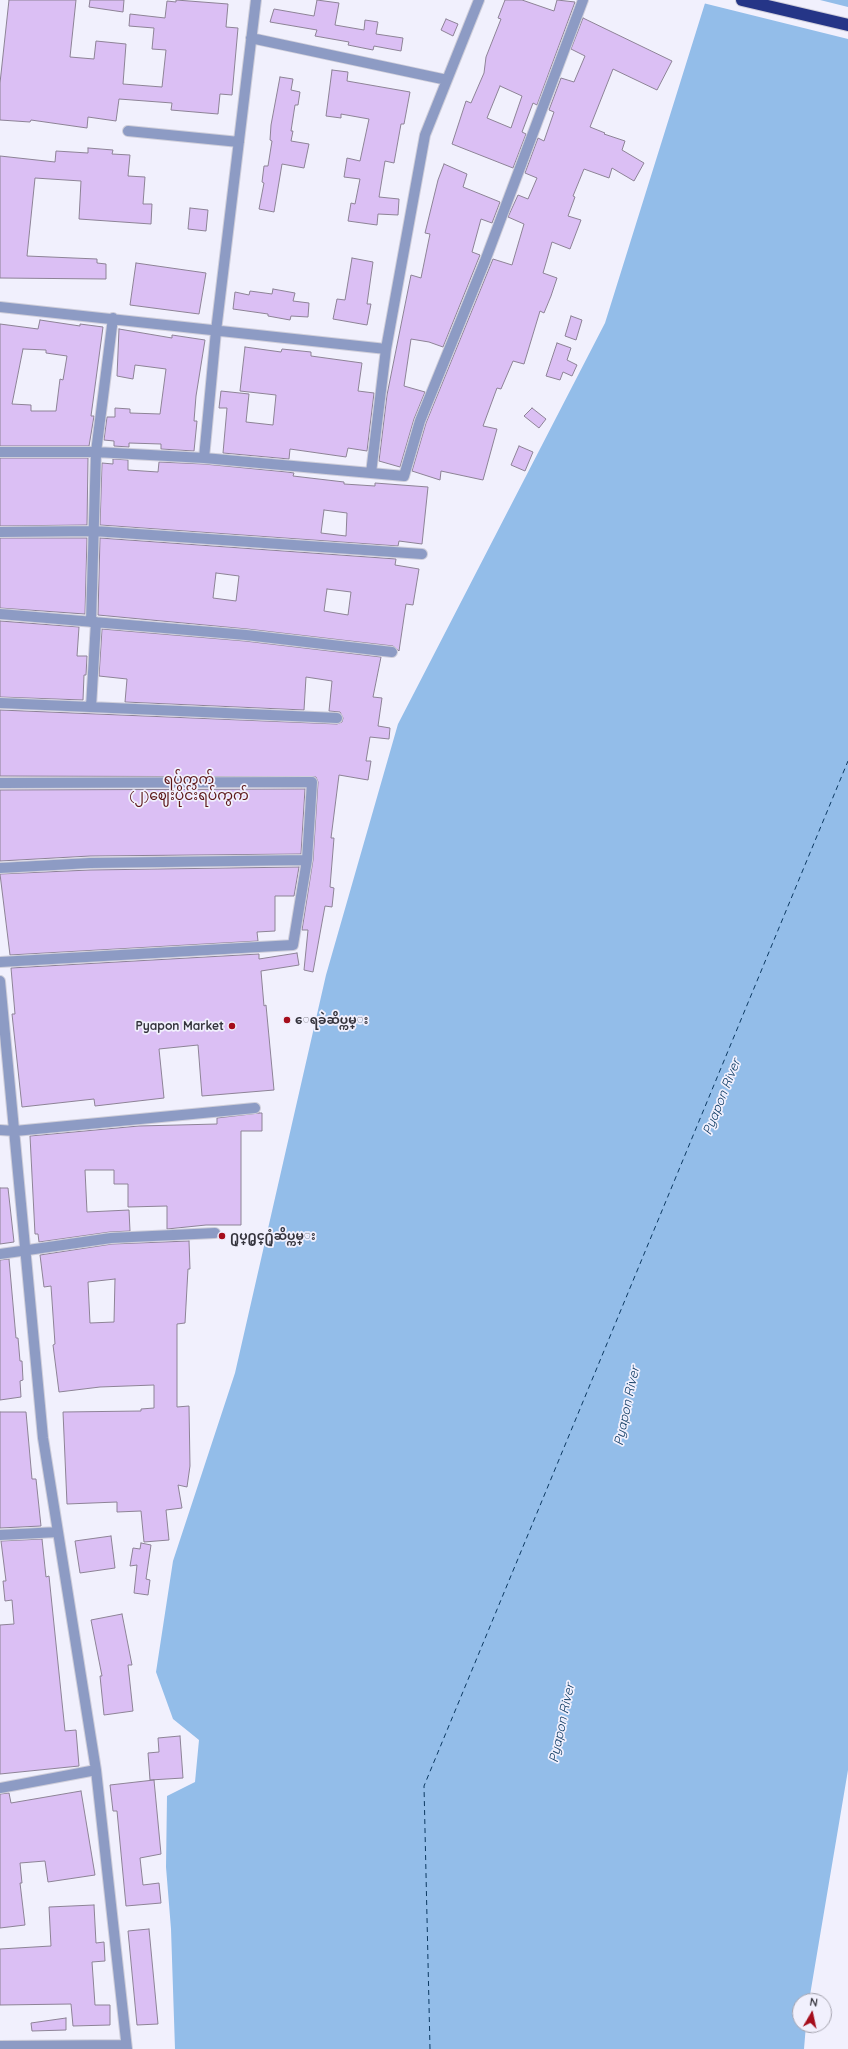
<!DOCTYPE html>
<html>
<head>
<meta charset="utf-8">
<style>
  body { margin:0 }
  #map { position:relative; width:848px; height:2049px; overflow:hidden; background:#f1f0fd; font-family:Quicksand,sans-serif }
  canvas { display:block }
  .north { position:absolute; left:792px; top:1993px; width:40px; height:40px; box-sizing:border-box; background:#f1f0fd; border:1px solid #a6a5b0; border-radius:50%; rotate:9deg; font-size:11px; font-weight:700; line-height:16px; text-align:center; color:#35343d }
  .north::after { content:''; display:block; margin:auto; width:14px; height:18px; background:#a50d1c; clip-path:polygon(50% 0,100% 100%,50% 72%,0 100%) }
</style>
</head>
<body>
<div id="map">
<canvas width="848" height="2049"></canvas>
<div class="north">N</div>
</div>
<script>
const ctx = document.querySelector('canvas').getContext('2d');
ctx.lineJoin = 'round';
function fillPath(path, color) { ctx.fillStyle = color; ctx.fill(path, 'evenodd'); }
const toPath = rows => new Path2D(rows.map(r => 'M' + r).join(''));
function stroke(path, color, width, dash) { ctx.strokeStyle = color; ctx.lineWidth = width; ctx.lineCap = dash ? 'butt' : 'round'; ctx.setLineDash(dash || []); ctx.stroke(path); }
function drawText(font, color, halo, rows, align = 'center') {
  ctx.font = font + ' Quicksand,"Noto Sans Myanmar",sans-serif'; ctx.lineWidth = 3.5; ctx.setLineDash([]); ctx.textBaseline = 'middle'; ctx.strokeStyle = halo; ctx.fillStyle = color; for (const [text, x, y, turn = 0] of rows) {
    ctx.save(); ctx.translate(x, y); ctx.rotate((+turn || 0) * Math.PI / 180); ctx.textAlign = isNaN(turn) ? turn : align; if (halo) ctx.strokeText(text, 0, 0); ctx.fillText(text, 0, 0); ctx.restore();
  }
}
const water = toPath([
  [706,0,848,0,848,1770,809,2001,800,2001,800,2025,806,2025,804,2049,175,2049,171,1929,166,1867,167,1796,195,1782,199,1740,173,1719,156,1672,173,1561,235,1373,326,975,398,724,605,323]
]);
const pier = toPath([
  [704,0,820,0,848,7,848,39,703,3]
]);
const ferry = toPath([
  [430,2049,424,1786,848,761]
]);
const building = toPath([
  [9,0,76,0,70,57,94,59,96,41,126,44,123,84,162,87,166,50,152,49,154,28,129,26,130,14,165,18,167,1,176,2,176,0,228,4,226,27,238,28,232,95,220,94,218,114,171,110,172,103,119,99,116,121,88,117,87,128,31,120,30,122,0,120,0,83,9,0],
  [90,0,124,0,123,12,89,7,90,0],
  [317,0,339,3,335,25,364,30,365,20,378,22,376,34,403,38,401,51,374,46,373,50,348,45,349,42,315,36,317,30,270,22,274,9,314,16,317,0],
  [505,0,522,0,554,11,557,0,575,2,537,105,533,103,522,132,526,134,513,168,452,144,466,101,471,103,484,73,486,57,501,19,498,18,505,0],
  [500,86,522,96,511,128,487,118,500,86],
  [583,18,672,61,657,90,613,69,590,127,605,133,604,134,625,141,622,150,644,163,634,181,612,168,609,178,584,169,573,196,575,197,568,216,581,220,570,249,552,242,543,273,557,278,551,296,544,313,540,311,524,364,513,361,501,389,497,388,483,426,497,429,483,480,441,471,440,480,412,471,426,423,493,259,512,265,524,224,508,217,518,195,528,199,537,178,525,173,538,138,544,141,554,112,549,110,561,78,574,82,585,56,571,49,583,18],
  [446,19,458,24,453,36,441,30,446,19],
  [332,70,348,72,347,81,410,92,404,124,401,124,394,163,385,161,379,197,399,199,398,215,378,214,377,225,348,221,351,203,355,204,360,179,344,177,347,158,360,161,369,119,341,114,341,118,326,116,332,70],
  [280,77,293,79,291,90,300,92,298,105,295,105,291,131,293,131,291,141,309,144,304,168,282,164,274,212,259,209,264,183,262,182,264,166,268,166,272,141,270,140,271,125,280,77],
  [88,148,113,150,112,154,130,155,128,176,145,177,143,204,152,204,151,224,79,219,81,181,35,178,27,256,97,259,97,263,106,264,106,279,0,278,0,156,55,162,56,151,88,153,88,148],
  [444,164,467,174,463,187,500,202,492,223,481,219,472,252,480,255,443,347,429,342,411,339,404,386,425,392,414,419,400,467,379,461,387,395,411,275,421,278,430,234,425,233,438,180,444,164],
  [190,208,208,210,206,231,188,229,190,208],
  [352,258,373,262,367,304,371,304,367,325,333,319,337,299,345,300,352,258],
  [136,263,206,273,199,314,130,305,136,263],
  [273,289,295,293,293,301,309,303,308,317,291,316,290,320,268,316,268,314,233,309,235,292,249,295,250,291,272,294,273,289],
  [571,316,582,320,576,340,565,336,571,316],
  [40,320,80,326,80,324,103,327,91,416,94,416,89,446,0,446,0,324,38,329,40,320],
  [23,349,46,350,46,353,67,356,63,380,60,379,56,411,31,411,31,405,12,404,23,349],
  [119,329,172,338,172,335,205,340,196,396,194,421,197,421,194,451,161,449,161,444,129,443,129,447,114,446,114,441,104,440,107,417,115,417,115,408,130,409,130,413,160,414,166,369,135,365,133,379,117,376,119,329],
  [557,343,571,348,567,360,577,365,572,376,563,372,560,380,546,376,557,343],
  [245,347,281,352,282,349,311,352,311,356,362,363,358,391,374,393,367,451,348,448,346,457,290,449,289,459,223,453,227,408,219,408,221,391,249,394,246,422,273,425,276,395,240,391,245,347],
  [532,408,546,419,539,428,524,416,532,408],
  [519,446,533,452,525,471,511,465,519,446],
  [0,458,88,458,87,525,0,526,0,458],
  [113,459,128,460,128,470,158,472,159,462,204,464,287,472,294,473,293,476,344,482,344,484,375,486,375,483,428,487,422,544,399,541,398,546,100,525,102,463,113,464,113,459],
  [324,510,347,513,346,536,321,533,324,510],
  [0,538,87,538,85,614,0,608,0,538],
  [100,538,396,559,395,565,419,569,413,605,406,604,399,651,393,646,247,629,98,615,100,538],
  [216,573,239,576,236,601,213,598,216,573],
  [327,589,351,592,348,615,324,611,327,589],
  [0,621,79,627,77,656,87,656,86,675,84,675,83,700,0,697,0,621],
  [102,629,245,641,381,657,373,697,382,698,378,726,390,728,389,739,370,737,366,761,371,761,368,780,339,775,331,838,334,838,330,887,334,888,332,907,325,906,313,972,304,970,308,930,302,930,313,860,318,782,316,777,0,776,0,710,337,724,342,722,343,718,340,712,329,711,332,681,306,677,304,710,125,702,127,679,99,676,102,629],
  [305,789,301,854,90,856,0,861,0,790,305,789],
  [299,867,294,896,275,896,275,931,257,932,258,941,10,955,0,874,90,870,299,867],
  [297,953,299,965,261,971,264,1006,266,1005,274,1090,202,1096,198,1045,159,1049,164,1098,95,1106,94,1099,22,1107,12,1014,15,1014,11,968,259,954,259,959,297,953],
  [259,1113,262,1113,262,1131,241,1131,241,1225,206,1225,167,1229,167,1206,128,1207,128,1184,114,1184,114,1170,85,1170,87,1212,129,1210,130,1231,110,1232,39,1242,38,1234,35,1234,30,1136,139,1126,217,1124,217,1118,259,1113],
  [0,1188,8,1188,14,1242,0,1244,0,1188],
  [189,1241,190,1269,188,1269,185,1323,177,1324,177,1407,189,1406,190,1466,187,1487,178,1485,182,1508,166,1510,169,1540,144,1542,141,1511,117,1512,117,1502,67,1504,63,1412,141,1411,141,1409,154,1408,154,1385,100,1387,59,1392,53,1345,55,1344,51,1286,44,1287,40,1255,112,1244,189,1241],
  [115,1279,114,1322,90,1323,88,1282,115,1279],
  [9,1259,16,1338,18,1338,20,1361,22,1361,23,1380,20,1381,21,1397,0,1400,0,1260,9,1259],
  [0,1412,26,1412,32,1479,36,1479,41,1526,0,1528,0,1412],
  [111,1536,115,1568,80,1573,75,1541,111,1536],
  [42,1539,46,1577,49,1576,65,1731,76,1730,79,1766,0,1774,0,1625,14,1624,12,1600,5,1601,3,1581,6,1581,1,1541,42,1539],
  [141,1543,151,1545,146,1579,150,1580,148,1595,134,1593,137,1565,130,1566,133,1548,140,1549,141,1543],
  [122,1614,132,1665,128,1665,133,1711,104,1715,100,1676,102,1676,91,1620,122,1614],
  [180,1736,183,1778,150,1780,148,1753,159,1752,158,1738,180,1736],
  [154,1780,161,1854,140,1858,143,1885,159,1883,161,1903,126,1906,117,1811,113,1811,110,1785,154,1780],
  [81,1791,95,1875,48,1882,45,1861,20,1863,22,1883,20,1883,25,1925,0,1928,0,1794,9,1793,11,1803,81,1791],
  [94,1905,96,1943,104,1942,105,1961,92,1962,95,2005,110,2005,110,2025,73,2026,71,2004,0,2005,0,1949,51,1946,49,1907,94,1905],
  [149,1929,158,2024,137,2025,128,1931,149,1929],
  [66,2018,66,2030,32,2031,31,2023,66,2018]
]);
const minor = toPath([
  [251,38,447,80],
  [128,131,239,142],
  [0,307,386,349],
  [0,452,96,452,204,458,371,473,386,349,425,135,479,0],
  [204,458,216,331,256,0],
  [371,473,404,476,420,421,485,261,583,0],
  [0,532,94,531,422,554],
  [0,614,246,635,392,652],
  [91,622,96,452,113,318],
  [0,703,337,718],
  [91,707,96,622],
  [0,783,312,782,307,860,293,945,0,962],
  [0,868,90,863,307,860],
  [0,981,43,1438,96,1770,127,2049],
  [0,1130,15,1131,255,1108],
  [0,1254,111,1238,215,1233],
  [0,1535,58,1532],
  [0,1788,96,1770],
  [0,2046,126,2045]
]);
const highway = toPath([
  [742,0,848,25]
]);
const markers = [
  [287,1020,4,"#a50d1c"],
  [232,1026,4,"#a50d1c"],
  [222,1236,4,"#a50d1c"]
];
const poiNames = [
  ["ေရခဲဆိပ္ကမ္း",295,1020],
  ["Pyapon Market",224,1026,"right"],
  ["႐ုပ္႐ွင္႐ုံဆိပ္ကမ္း",230,1236]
];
const waterNames = [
  ["Pyapon River",722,1097,-68],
  ["Pyapon River",627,1406,-78],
  ["Pyapon River",562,1723,-78]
];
const quarterNames = [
  ["ရပ်ကွက်",189,780],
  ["(၂)ဈေးပိုင်းရပ်ကွက်",189,796]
];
fillPath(water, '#93bde9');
fillPath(pier, '#f1f0fd');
stroke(ferry, '#0c3962', 1, [5, 4]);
fillPath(building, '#dbbff4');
stroke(building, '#8d8396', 1);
stroke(minor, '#cfceda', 12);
stroke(highway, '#cfceda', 14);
stroke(minor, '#8d9bc4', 10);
stroke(highway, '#253587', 12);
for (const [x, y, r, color] of markers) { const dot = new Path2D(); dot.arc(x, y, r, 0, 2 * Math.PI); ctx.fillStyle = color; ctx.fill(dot); stroke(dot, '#f1f0fd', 1.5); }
drawText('bold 12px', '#35343d', '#f1f0fd', poiNames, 'left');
drawText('italic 13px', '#0c3962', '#f1f0fd', waterNames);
drawText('14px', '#5d1818', '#f1f0fd', quarterNames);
</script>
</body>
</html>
